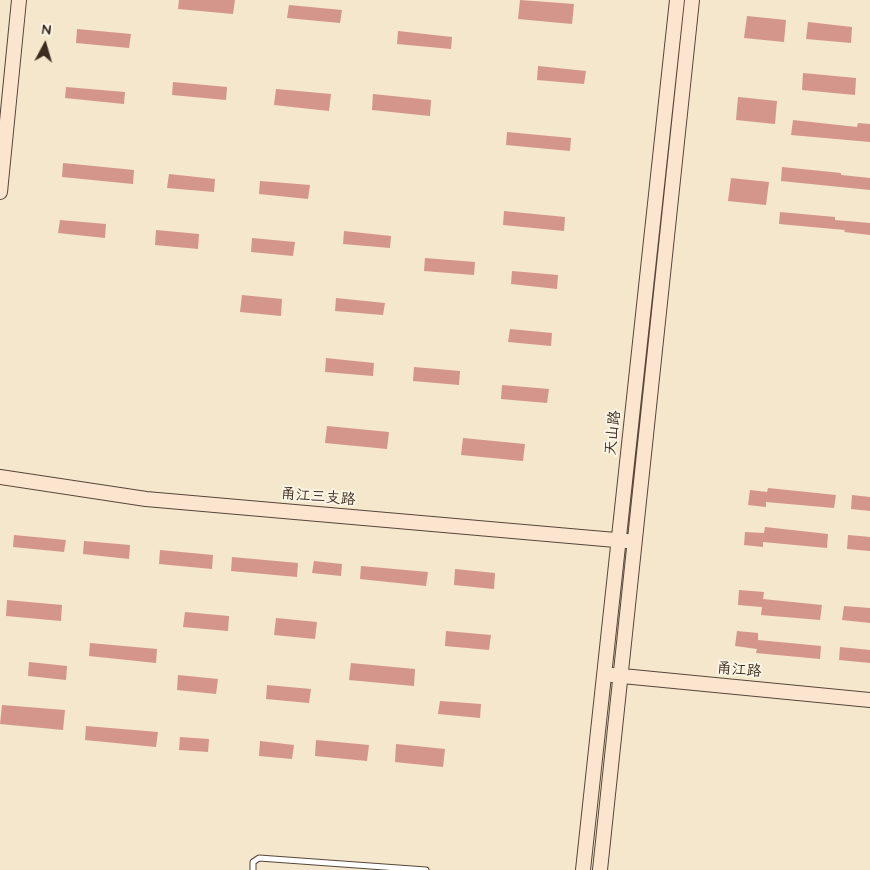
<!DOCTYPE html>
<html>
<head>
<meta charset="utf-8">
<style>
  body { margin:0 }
  #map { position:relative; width:870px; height:870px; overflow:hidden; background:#f4e7cc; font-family:"Architects Daughter",sans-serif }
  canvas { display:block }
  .north { position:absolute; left:20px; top:20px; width:50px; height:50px; -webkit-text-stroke:4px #fcf5e5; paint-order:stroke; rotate:6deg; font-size:14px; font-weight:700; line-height:20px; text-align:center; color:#3b2a1e }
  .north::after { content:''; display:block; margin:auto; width:18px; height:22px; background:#3b2a1e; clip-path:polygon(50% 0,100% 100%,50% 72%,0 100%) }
</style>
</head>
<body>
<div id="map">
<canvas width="870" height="870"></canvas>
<div class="north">N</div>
</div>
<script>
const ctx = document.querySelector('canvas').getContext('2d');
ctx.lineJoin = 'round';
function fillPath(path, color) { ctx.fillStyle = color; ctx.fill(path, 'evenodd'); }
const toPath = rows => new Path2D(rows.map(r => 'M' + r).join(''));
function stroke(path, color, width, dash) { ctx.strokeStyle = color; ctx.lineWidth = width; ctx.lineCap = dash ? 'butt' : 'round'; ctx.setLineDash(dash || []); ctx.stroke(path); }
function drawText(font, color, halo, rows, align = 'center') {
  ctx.font = font + ' "Architects Daughter","LXGW WenKai TC",sans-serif'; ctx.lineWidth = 4; ctx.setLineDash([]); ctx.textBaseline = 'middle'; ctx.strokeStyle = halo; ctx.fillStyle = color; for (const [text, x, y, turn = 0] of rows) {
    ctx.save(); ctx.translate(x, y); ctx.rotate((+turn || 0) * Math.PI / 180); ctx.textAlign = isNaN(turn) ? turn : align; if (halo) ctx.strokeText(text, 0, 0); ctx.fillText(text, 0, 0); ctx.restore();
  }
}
const building = toPath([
  [179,0,235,0,233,14,178,9],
  [520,0,574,4,572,24,518,19],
  [289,5,342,10,340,23,287,18],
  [747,16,786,20,784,42,744,38],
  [808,22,852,27,851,43,806,39],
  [77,29,131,34,129,48,76,43],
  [398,31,452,37,451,49,397,44],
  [538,66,586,71,584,84,537,80],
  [803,73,856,78,855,95,802,90],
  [173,82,227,87,226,100,172,95],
  [66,87,125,92,124,104,65,98],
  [276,89,331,94,329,111,274,105],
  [373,94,431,100,430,116,372,110],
  [738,97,777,101,775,124,736,120],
  [793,120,857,127,858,123,870,124,870,142,791,135],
  [507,132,571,138,570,151,506,145],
  [63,163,134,170,133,184,62,177],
  [782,167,841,173,841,175,870,178,870,190,781,181],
  [169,174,215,179,214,192,167,188],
  [731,178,769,182,766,205,728,201],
  [260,181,310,185,308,199,259,194],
  [504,211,565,217,564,231,503,225],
  [780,212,835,217,835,220,870,223,870,235,844,232,845,230,779,224],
  [60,220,106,224,105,238,58,233],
  [156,230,199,234,198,249,155,245],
  [344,231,391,236,390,248,343,244],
  [252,238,295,242,293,256,251,252],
  [425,258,475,262,474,275,424,271],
  [512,271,558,275,557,289,511,284],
  [242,295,282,299,281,316,240,312],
  [336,298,385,303,383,315,335,311],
  [510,329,552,333,551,346,508,342],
  [326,358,374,363,373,376,325,372],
  [414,367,460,371,459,385,413,381],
  [502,385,549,389,547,403,501,399],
  [327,426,389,432,387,449,325,443],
  [463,438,525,444,523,461,461,455],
  [768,488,836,495,834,508,766,502,766,507,748,505,750,490,767,492],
  [852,495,870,497,870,511,851,509],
  [765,527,828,534,827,548,763,542,763,547,744,545,745,532,764,533],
  [14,535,66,540,64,552,13,547],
  [848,535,870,537,870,551,847,549],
  [84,541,130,545,129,559,83,554],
  [160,550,213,555,212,569,159,564],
  [232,557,298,563,297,577,231,571],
  [314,561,342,564,341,576,312,573],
  [361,566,428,572,426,586,360,579],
  [455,569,495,573,494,589,454,585],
  [739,590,764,592,763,599,822,605,820,620,761,615,762,607,738,605],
  [7,600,62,605,61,621,6,616],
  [844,606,870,608,870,623,842,620],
  [185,612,229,616,228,631,183,627],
  [276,618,317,622,315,639,274,635],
  [446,631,491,635,489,650,445,646],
  [737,631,758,633,758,640,821,646,820,659,756,653,757,649,735,646],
  [90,643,157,649,156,663,89,656],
  [840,647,870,650,870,663,839,660],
  [29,662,67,666,66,680,28,676],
  [351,663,415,669,414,686,349,680],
  [178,675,218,679,216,694,177,690],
  [267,685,311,689,309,703,266,699],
  [440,701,481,704,480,718,438,714],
  [2,705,65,710,63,730,0,724],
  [86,726,158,732,156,747,85,740],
  [180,737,209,739,208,752,179,750],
  [316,740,369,745,367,761,315,756],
  [260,741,294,745,292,759,259,756],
  [396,744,445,749,443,767,395,762]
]);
const lane = toPath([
  [253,870,253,862,259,858,426,870]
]);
const secondary = toPath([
  [0,192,19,0],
  [0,477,146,499,627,541],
  [612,675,870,700],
  [583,870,677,0],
  [600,870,692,0]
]);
const streetNames = [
  ["天山路",614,433,-84],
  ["甬江三支路",318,498,5],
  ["甬江路",739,671,5]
];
fillPath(building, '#d4958b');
stroke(lane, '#574638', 7);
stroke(secondary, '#574638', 16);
stroke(lane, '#fff', 5);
stroke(secondary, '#fce5cf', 14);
drawText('15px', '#3b2a1e', '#fcf5e5', streetNames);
</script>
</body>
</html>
